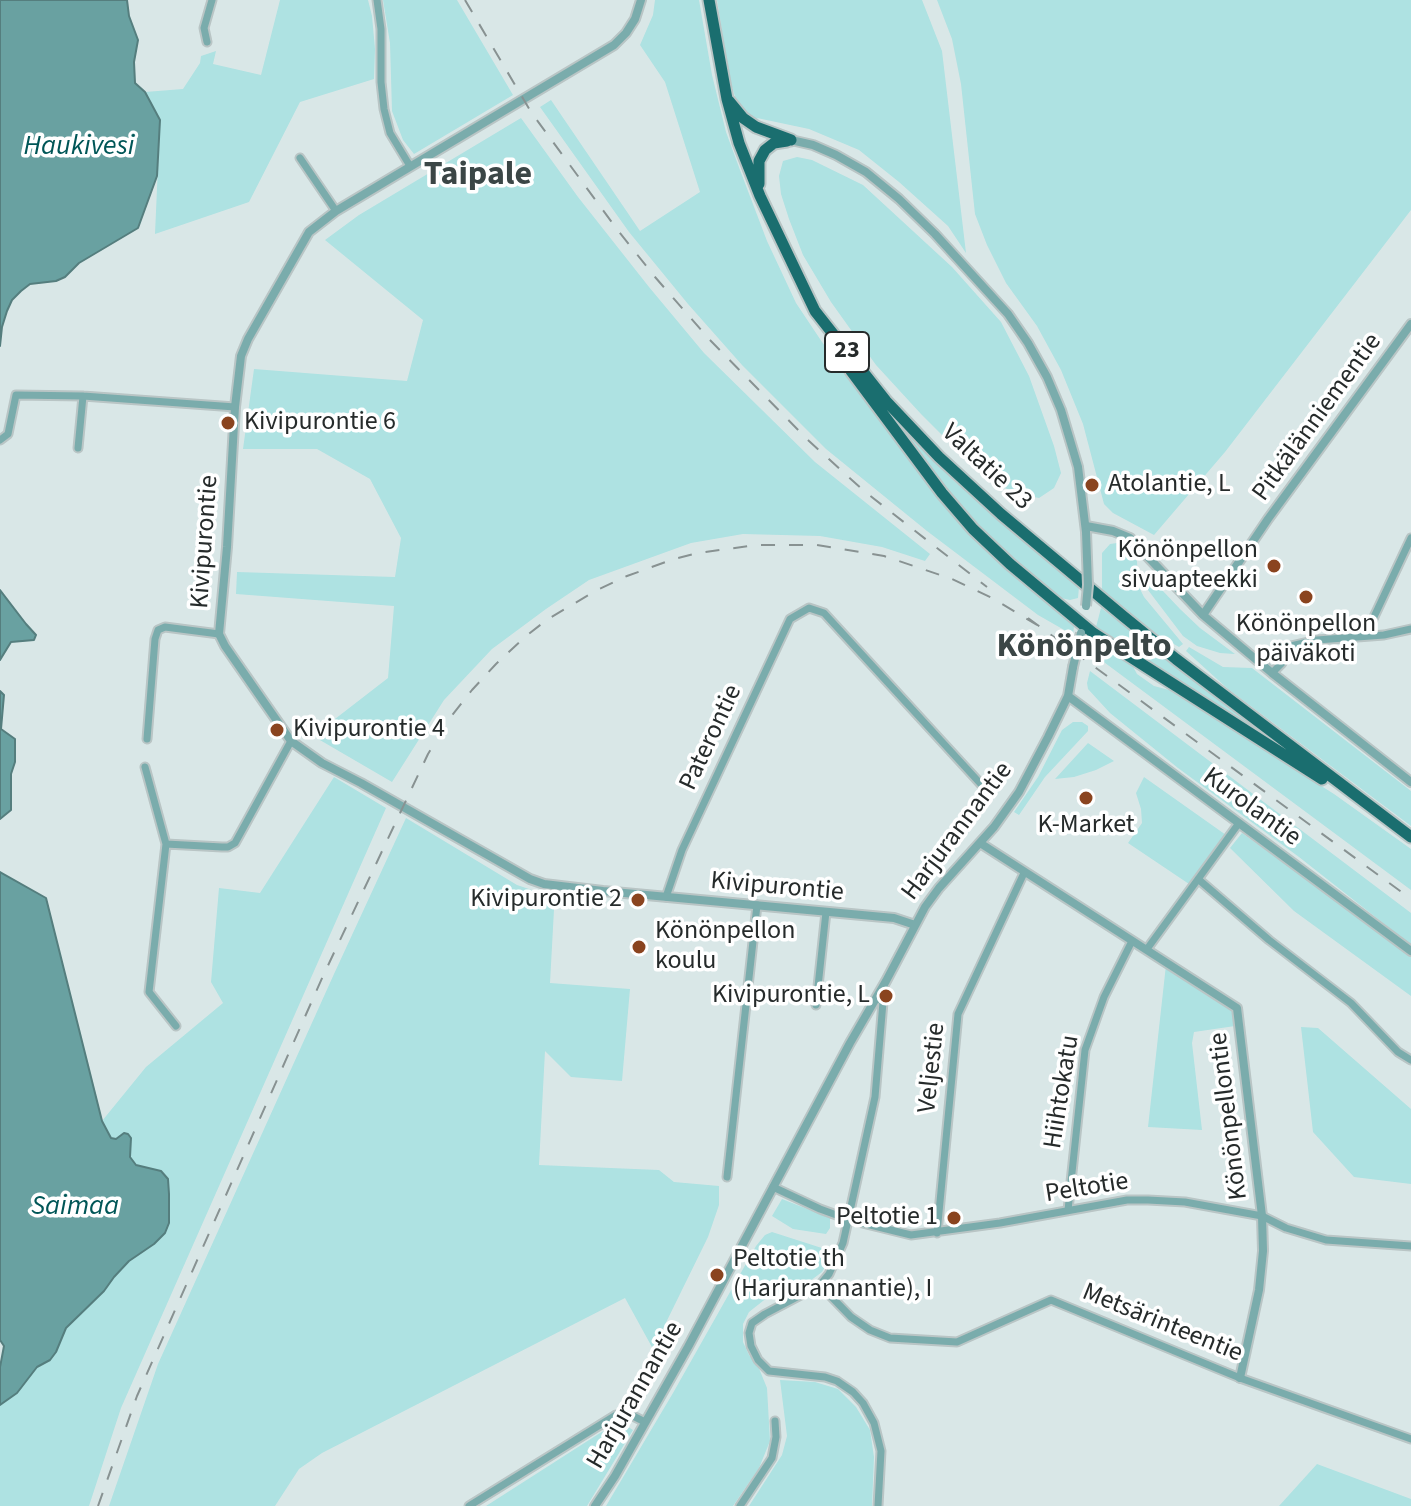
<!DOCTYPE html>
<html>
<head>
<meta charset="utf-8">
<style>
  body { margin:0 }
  canvas { display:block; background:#d9e7e7 }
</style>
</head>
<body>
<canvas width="1411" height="1506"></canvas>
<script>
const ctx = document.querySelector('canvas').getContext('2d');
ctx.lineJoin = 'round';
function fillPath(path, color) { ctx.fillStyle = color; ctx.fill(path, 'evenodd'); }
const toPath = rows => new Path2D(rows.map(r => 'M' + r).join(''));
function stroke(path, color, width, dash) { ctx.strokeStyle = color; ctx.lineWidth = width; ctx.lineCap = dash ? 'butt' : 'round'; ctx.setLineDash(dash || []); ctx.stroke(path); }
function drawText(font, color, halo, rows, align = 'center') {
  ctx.font = font + ' "Source Sans 3",sans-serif'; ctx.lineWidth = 7; ctx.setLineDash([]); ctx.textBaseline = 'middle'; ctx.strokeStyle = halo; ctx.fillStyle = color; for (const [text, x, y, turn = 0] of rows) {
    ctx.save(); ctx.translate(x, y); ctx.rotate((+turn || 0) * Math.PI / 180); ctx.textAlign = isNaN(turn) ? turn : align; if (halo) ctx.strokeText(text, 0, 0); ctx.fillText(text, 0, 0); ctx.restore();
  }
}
const green = toPath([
  [280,0,368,0,372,16,375,49,374,79,300,102,249,202,155,234,160,120,145,92,183,89,200,63,201,56,216,51,213,64,261,75],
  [383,0,457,0,513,95,414,154,403,140,392,111,390,43],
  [655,0,699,0,712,75,726,132,740,170,767,241,796,303,822,342,935,495,1021,583,1067,617,1074,626,1073,635,1038,615,927,531,826,449,742,365,688,304,629,232,540,107,551,100,640,231,700,192,665,82,640,45,653,15],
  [717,0,922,0,942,51,966,253,948,226,899,182,859,150,809,129,757,118,761,126,754,122,737,103,730,80],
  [937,0,1411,0,1411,210,1225,452,1154,535,1113,513,1104,504,1083,424,1061,370,1037,326,1006,283,987,245,975,214,961,84,952,39],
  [521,118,578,197,649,287,704,353,815,462,930,554,925,561,882,547,820,536,743,534,691,543,589,580,546,609,492,649,444,700,392,782,313,736,388,678,394,606,236,594,237,572,395,577,401,538,370,479,317,449,243,449,254,369,407,381,423,320,325,240,359,215],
  [797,157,812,160,863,185,952,267,1001,322,1029,376,1054,446,1061,473,1054,488,1039,498,1019,494,998,485,958,451,921,414,876,365,831,302,803,255,789,219,781,194,779,176,783,161],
  [881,406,954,481,1079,587,1078,598,1070,600,1061,598,993,542,970,519],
  [1117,543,1137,561,1138,585,1144,597,1183,644,1179,647,1158,635,1102,592,1102,553,1110,544],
  [1145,572,1180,609,1200,628,1235,654,1220,653,1197,646,1183,636,1148,590,1144,580],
  [1101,608,1145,642,1294,756,1110,638,1096,627],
  [1097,644,1101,644,1131,663,1137,674,1154,686,1169,690,1334,794,1411,849,1411,890,1093,654],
  [1189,647,1223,667,1252,668,1411,791,1411,826,1228,689,1186,651],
  [1090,671,1411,913,1411,945,1299,857,1178,768,1110,713,1088,689,1087,683],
  [1073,722,1082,722,1088,726,1088,731,1045,777,1019,815,1014,812,1038,777,1062,730],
  [1088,743,1114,761,1096,770,1074,777,1055,779],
  [334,777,386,808,121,1408,89,1506,0,1506,0,1405,17,1393,37,1367,50,1360,66,1328,104,1291,114,1277,129,1261,154,1244,165,1233,169,1223,169,1194,168,1179,161,1171,136,1165,130,1157,131,1147,116,1139,111,1138,102,1121,146,1067,223,1003,211,982,219,888,260,893],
  [1144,777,1226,835,1189,884,1128,843,1142,823,1141,809,1136,793],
  [406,818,517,885,532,890,555,891,550,983,630,989,622,1081,571,1077,545,1051,539,1165,659,1170,674,1182,719,1186,719,1205,708,1237,653,1349,625,1298,322,1453,299,1469,275,1506,109,1506,158,1364,334,974],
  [1242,833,1411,954,1411,996,1294,911,1230,848],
  [1166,965,1233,1010,1235,1026,1194,1032,1192,1043,1202,1130,1148,1127],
  [1301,1027,1318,1028,1411,1109,1411,1184,1354,1177,1313,1132],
  [782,1199,830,1218,830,1228,826,1234,793,1229,772,1216],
  [772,1232,828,1250,832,1254,822,1272,810,1281,768,1297,749,1312,743,1324,743,1342,749,1355,758,1366,767,1388,770,1441,759,1468,733,1506,606,1506,673,1393,756,1246,765,1235],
  [780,1380,815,1382,838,1389,856,1407,870,1430,874,1457,872,1506,749,1506,782,1455,787,1436],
  [616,1425,625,1425,633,1430,587,1506,486,1506,600,1433],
  [1317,1464,1411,1499,1411,1506,1279,1506]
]);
const water = toPath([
  [0,0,127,0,129,16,138,40,134,62,135,83,145,92,160,120,157,176,138,228,79,263,65,277,56,281,30,284,21,291,12,300,7,311,2,327,0,346,0,0],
  [0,590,26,624,36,635,34,640,11,642,0,660,0,590],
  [0,691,4,695,1,729,15,739,15,762,11,774,11,810,0,819,0,691],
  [0,872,46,898,102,1121,111,1138,116,1139,124,1133,128,1134,131,1138,130,1157,136,1165,161,1171,168,1179,169,1194,169,1223,165,1233,154,1244,129,1261,114,1277,104,1291,66,1328,56,1352,50,1360,37,1367,17,1393,0,1405,0,1367,4,1346,0,1340,0,872]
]);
const minor = toPath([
  [377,0,381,29,381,82,384,109,390,133,410,166],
  [207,42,204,28,212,0],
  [300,158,336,211],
  [0,440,8,434,16,395,83,396,235,407],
  [78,448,83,396],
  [1365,636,1411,538],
  [1261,663,1282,648,1317,640,1384,635,1411,629],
  [1272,673,1282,663,1292,646],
  [147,739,155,639,158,630,165,627,219,634],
  [145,767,166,844,149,992,176,1026],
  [166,844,222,847,228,847,235,843,291,741],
  [1198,879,1269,940,1351,1003,1398,1052,1411,1060],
  [666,897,682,850,790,619,809,608,824,613,989,793],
  [1147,949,1239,823],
  [877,997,883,1002,875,1097,843,1243,829,1274,820,1285,765,1314,752,1323,749,1333,751,1346,758,1360,769,1371,825,1377,837,1381,853,1392,863,1403,874,1423,881,1451,878,1506],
  [816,1005,826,912],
  [727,1177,757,905],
  [773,1187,820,1209,850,1220,911,1235,1000,1223,1127,1200,1148,1200,1185,1202,1262,1216,1286,1228,1326,1240,1411,1246],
  [1068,1210,1085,1050,1104,997,1132,941],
  [937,1233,958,1014,1024,873],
  [820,1285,851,1317,870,1330,890,1338,957,1342,1051,1300,1240,1378,1411,1439],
  [469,1506,616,1415,631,1415,645,1422],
  [740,1506,772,1458,776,1437,775,1421]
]);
const tertiary = toPath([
  [641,0,635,19,626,33,614,45,336,211,309,232,248,339,241,356,235,407,227,547,219,634,225,646,291,741,322,763,361,783,530,879,544,884,603,891,894,918,915,925],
  [791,140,813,145,836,155,866,172,899,199,935,234,1008,314,1028,343,1047,377,1061,410,1078,467,1086,532],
  [1086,526,1113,531,1130,538,1203,615,1272,673,1411,782],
  [1203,615,1268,519,1411,324],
  [1068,696,1411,951],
  [980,843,1237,1008,1262,1216,1263,1251,1259,1290,1240,1378],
  [595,1506,615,1476,688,1347,850,1043,886,981,925,907,939,888,994,827,1019,792,1048,737,1068,696,1073,667]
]);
const trunk = toPath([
  [709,0,727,99,739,143,760,196,815,311,886,401,939,457,1001,514,1123,616,1176,659,1411,837],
  [729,101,743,118,756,127,791,140],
  [759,184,759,161,765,150,774,143,787,141],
  [841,354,851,371,942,493,973,529,1010,564,1093,633,1322,779]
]);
const rail = toPath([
  [465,0,531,112,616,228,655,277,709,339,809,441,864,491,987,587],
  [1028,618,1411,899],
  [98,1506,137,1396,323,976,428,754,450,718,472,690,496,664,526,636,548,619,597,590,627,576,674,559,698,553,756,545,817,545,884,556,952,579,992,598,1037,625]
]);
const tertiaryBridge = toPath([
  [1086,606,1088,585,1086,532],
  [1073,667,1081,633]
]);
const markers = [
  [228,423,8,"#8a441f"],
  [1092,485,8,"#8a441f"],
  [1274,566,8,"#8a441f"],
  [1306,597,8,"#8a441f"],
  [277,730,8,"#8a441f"],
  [1086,798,8,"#8a441f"],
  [638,900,8,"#8a441f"],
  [639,947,8,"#8a441f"],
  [886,996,8,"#8a441f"],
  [954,1218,8,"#8a441f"],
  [717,1275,8,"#8a441f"]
];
const shields = [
  [847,352,44]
];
const shieldNames = [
  ["23",847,352]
];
const streetNames = [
  ["Pitkälänniementie",1318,418,-54],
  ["Valtatie 23",986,468,43],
  ["Kivipurontie",206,542,-86],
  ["Paterontie",712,738,-65],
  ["Kurolantie",1251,808,36],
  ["Harjurannantie",958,832,-53],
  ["Kivipurontie",777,888,5],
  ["Veljestie",933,1068,-84],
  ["Hiihtokatu",1063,1092,-81],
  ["Könönpellontie",1230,1116,-97],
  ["Peltotie",1087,1189,-9],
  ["Metsärinteentie",1162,1324,22],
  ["Harjurannantie",636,1396,-60]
];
const poiNames = [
  ["Kivipurontie 6",244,423],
  ["Atolantie, L",1108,485],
  ["Könönpellon",1258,551,"right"],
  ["sivuapteekki",1258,581,"right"],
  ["Könönpellon",1306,625,"center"],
  ["päiväkoti",1306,655,"center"],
  ["Kivipurontie 4",293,730],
  ["K-Market",1086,826,"center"],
  ["Kivipurontie 2",622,900,"right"],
  ["Könönpellon",655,932],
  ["koulu",655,962],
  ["Kivipurontie, L",870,996,"right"],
  ["Peltotie 1",938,1218,"right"],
  ["Peltotie th",733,1260],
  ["(Harjurannantie), I",733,1290]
];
const waterNames = [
  ["Haukivesi",79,148],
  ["Saimaa",75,1208]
];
const districtNames = [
  ["Taipale",478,177],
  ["Könönpelto",1084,649]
];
fillPath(green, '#aee2e2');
fillPath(water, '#69a1a1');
stroke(water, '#557e7e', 2);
stroke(minor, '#b9c5c5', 11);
stroke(tertiary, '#b9c5c5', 12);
stroke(trunk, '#b9c5c5', 15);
stroke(minor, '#7aacac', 7);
stroke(tertiary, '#7aacac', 8);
stroke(trunk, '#1a6e6f', 11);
stroke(rail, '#889292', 2, [14, 14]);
stroke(tertiaryBridge, '#b9c5c5', 12, []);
stroke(tertiaryBridge, '#7aacac', 8);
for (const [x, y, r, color] of markers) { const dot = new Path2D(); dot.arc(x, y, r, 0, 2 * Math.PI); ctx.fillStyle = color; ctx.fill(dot); stroke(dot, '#fff', 3); }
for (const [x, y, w] of shields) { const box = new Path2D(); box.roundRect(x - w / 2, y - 20, w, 40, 6); ctx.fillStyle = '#fff'; ctx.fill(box); stroke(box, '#262b2b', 2); }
drawText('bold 24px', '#262b2b', null, shieldNames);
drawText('26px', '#262b2b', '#fff', streetNames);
drawText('26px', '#262b2b', '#fff', poiNames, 'left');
drawText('italic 28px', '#005657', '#fff', waterNames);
drawText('bold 34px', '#3b4646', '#fff', districtNames);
</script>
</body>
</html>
